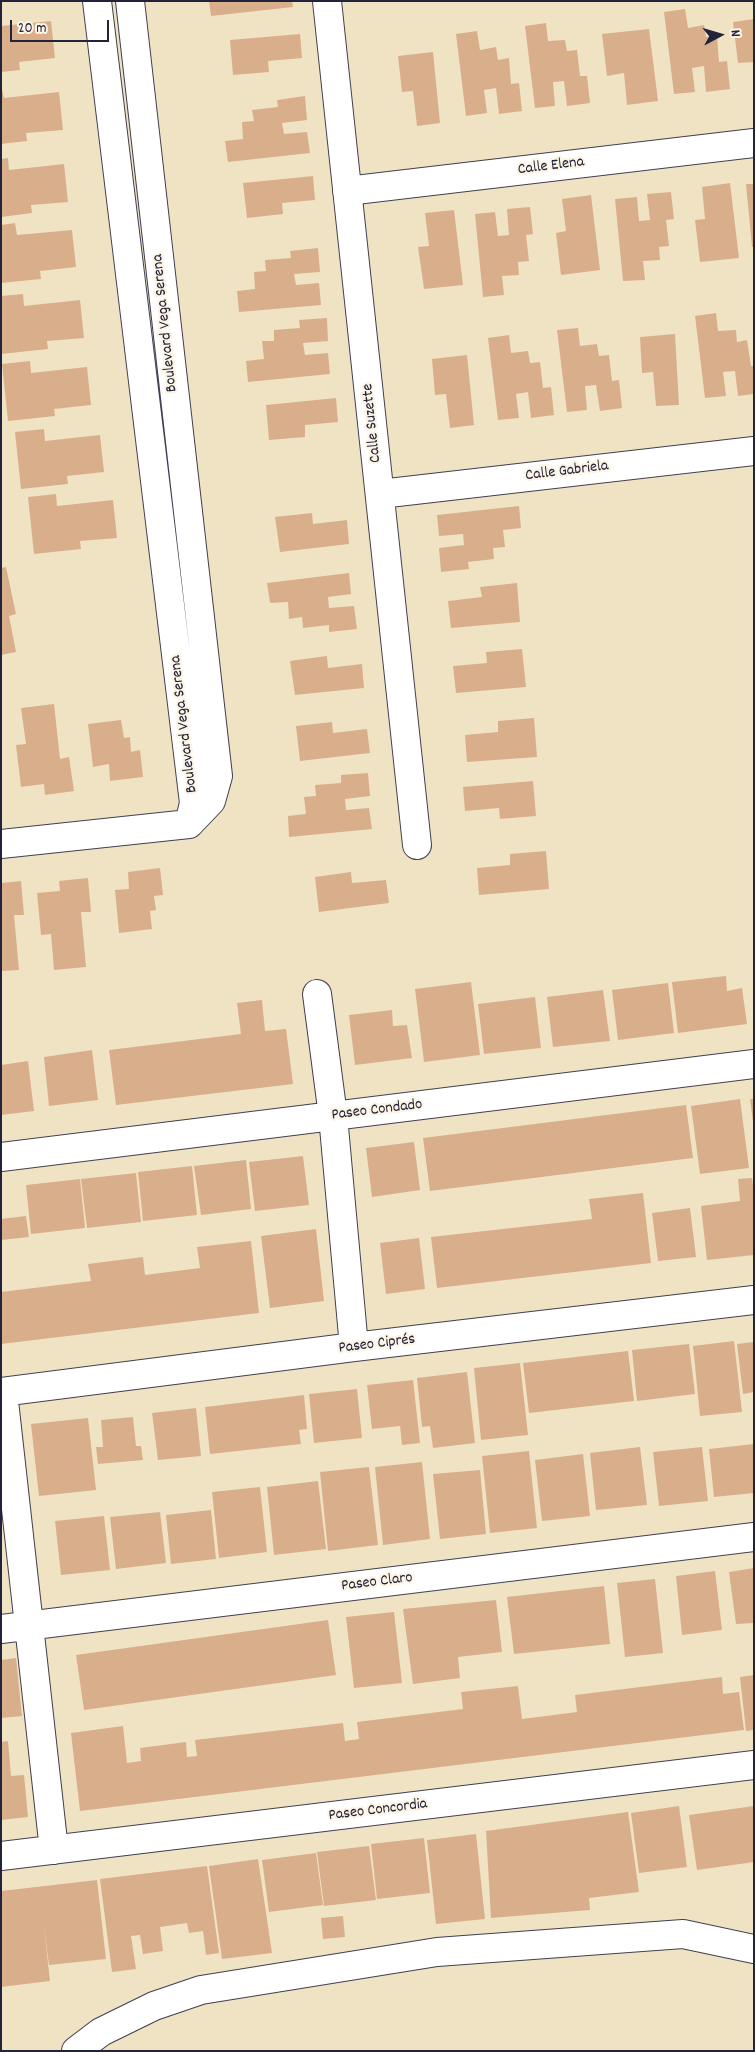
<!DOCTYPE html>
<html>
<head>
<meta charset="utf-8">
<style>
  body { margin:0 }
  #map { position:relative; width:755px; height:2052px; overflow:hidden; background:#f0e3c4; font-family:Dekko,sans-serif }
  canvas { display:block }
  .frame { position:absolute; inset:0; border:2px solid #22223b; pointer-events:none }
  .north { position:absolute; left:695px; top:10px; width:50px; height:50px; -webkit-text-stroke:4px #fcf5e5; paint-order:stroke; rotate:84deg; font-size:14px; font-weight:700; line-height:20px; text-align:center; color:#22223b }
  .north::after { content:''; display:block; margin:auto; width:18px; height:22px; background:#22223b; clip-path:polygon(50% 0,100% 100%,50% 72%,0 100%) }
  .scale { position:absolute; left:10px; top:20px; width:99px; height:22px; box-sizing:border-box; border:2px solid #22223b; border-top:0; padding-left:6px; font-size:15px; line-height:18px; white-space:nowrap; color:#22223b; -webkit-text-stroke:4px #fcf5e5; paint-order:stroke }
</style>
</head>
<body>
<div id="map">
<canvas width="755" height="2052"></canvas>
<div class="frame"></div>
<div class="north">N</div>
<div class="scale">20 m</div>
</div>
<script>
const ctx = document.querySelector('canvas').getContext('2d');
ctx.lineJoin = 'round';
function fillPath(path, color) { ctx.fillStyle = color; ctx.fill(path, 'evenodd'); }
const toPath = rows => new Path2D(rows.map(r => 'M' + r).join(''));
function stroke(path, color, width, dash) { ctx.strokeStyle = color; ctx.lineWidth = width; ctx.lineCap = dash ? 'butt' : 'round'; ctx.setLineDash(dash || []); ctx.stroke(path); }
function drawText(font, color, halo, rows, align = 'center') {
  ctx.font = font + ' Dekko,sans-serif'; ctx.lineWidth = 4.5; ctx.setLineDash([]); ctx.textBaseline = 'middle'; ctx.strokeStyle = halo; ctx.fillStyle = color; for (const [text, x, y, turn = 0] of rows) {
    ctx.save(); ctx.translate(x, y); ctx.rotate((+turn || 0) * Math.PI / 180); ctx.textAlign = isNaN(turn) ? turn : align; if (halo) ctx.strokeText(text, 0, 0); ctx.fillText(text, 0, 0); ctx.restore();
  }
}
const building = toPath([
  [209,1,292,1,293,7,211,16],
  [685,9,688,28,704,25,706,37,717,36,719,62,727,61,730,89,706,92,704,66,692,68,695,92,674,94,664,12],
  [754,19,754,62,738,63,733,22],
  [51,21,55,58,19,62,20,70,1,72,1,26],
  [546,23,548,41,565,40,567,51,577,50,580,76,587,76,590,103,567,106,564,81,553,82,555,106,535,108,525,26],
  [649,29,658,101,627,105,624,73,607,76,602,34],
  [477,31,480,50,496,47,498,60,509,58,511,84,519,83,522,111,499,114,496,88,484,90,487,113,466,116,456,34],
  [300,34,302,58,268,61,269,72,233,75,230,40],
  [433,52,440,123,417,126,413,91,402,92,398,56],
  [1,85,4,98,59,92,63,130,26,133,27,141,1,144],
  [305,96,307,120,282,123,284,134,307,132,310,153,228,162,225,141,243,139,242,122,254,121,252,110,278,107,277,100],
  [8,158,9,170,64,164,68,202,31,205,32,213,1,217,1,159],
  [313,176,315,200,282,203,283,214,247,218,243,183],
  [730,183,739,258,700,262,695,220,705,219,702,187],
  [746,184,754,184,754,247,752,247],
  [671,192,674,219,666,220,669,246,659,247,660,260,643,261,645,280,623,281,615,199,637,197,639,221,650,220,647,194],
  [591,195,600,270,561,275,556,233,566,231,562,199],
  [530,207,533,234,526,235,529,261,518,262,519,275,502,276,504,295,483,297,475,214,495,212,498,236,509,235,507,209],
  [454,210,463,285,424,289,418,247,429,246,425,213],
  [15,223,17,235,72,230,76,267,40,271,41,279,1,283,1,225],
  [318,248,320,272,294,274,296,285,319,283,321,305,239,312,237,291,255,289,254,272,266,271,265,260,291,258,290,251],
  [23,294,24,306,80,300,84,338,47,341,48,349,1,354,1,296],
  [716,313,718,331,736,330,737,342,747,340,751,366,754,366,754,394,738,396,735,371,723,372,726,396,705,398,695,316],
  [327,318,328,341,303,343,305,355,328,353,330,374,248,382,246,361,264,359,262,341,274,341,274,330,300,328,299,320],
  [578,328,580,346,597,344,599,356,609,355,612,381,619,380,622,408,600,411,596,385,585,386,587,410,567,412,557,330],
  [675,334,679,405,656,406,653,372,642,373,640,337],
  [509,335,511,353,528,351,530,363,540,362,543,388,551,387,554,415,531,418,528,392,516,394,519,418,498,420,488,338],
  [467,355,474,425,450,428,446,394,435,395,432,359],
  [30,361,31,373,87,367,91,405,54,409,55,416,8,421,2,364],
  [336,398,338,422,305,425,305,437,269,440,266,405],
  [44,429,45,441,100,435,104,472,67,476,68,484,21,489,15,432],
  [56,494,57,506,113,500,117,538,80,541,81,549,34,554,28,497],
  [519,506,521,528,503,530,505,547,493,548,494,559,468,562,469,569,441,572,439,548,464,545,463,534,439,536,437,515],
  [312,513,313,524,347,520,349,544,280,552,275,517],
  [6,567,16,614,9,616,16,652,1,655,1,568],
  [349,573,351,594,328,597,329,608,354,606,357,629,329,632,329,625,303,628,302,617,289,619,288,602,270,603,267,583],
  [517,583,520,622,451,628,448,601,482,597,480,587],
  [522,649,526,687,456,693,453,666,487,663,486,652],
  [327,656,328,668,362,664,364,688,295,695,290,661],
  [54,704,60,759,69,757,74,791,45,795,44,784,21,787,16,745,26,744,21,708],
  [534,718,537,757,467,762,465,735,498,732,498,721],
  [121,720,124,738,130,737,131,752,140,750,143,777,110,781,109,764,93,767,88,724],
  [332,722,333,733,367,729,370,753,300,761,296,726],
  [368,773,370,796,345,799,346,810,369,808,372,829,289,837,288,816,306,814,304,797,316,796,315,785,341,783,341,775],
  [533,781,536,816,500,819,499,808,465,811,463,787],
  [546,851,549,889,479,895,477,868,510,865,510,854],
  [160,868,163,895,154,896,156,910,150,911,152,929,119,933,115,890,129,889,128,872],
  [351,872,352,883,386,880,389,903,319,912,315,877],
  [88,878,91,912,81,912,86,967,54,970,51,934,41,935,37,893,60,891,59,881],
  [21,881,24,915,14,915,19,970,1,971,1,883],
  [726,976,727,991,742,988,747,1024,678,1033,672,982],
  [471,982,480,1055,424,1062,415,989],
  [668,983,674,1033,618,1040,612,990],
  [603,990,610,1041,553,1047,547,997],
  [535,997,541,1048,484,1054,478,1004],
  [262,1000,265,1031,286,1029,293,1084,116,1105,109,1050,241,1034,237,1003],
  [392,1010,393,1026,407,1025,412,1058,355,1065,349,1015],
  [92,1050,98,1100,49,1106,44,1057],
  [28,1061,34,1111,1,1115,1,1065],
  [740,1099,749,1168,700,1174,691,1106],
  [750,1099,754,1099,754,1122,753,1122],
  [686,1105,693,1158,430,1191,423,1138],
  [414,1142,420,1190,372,1197,366,1148],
  [303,1156,309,1205,255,1211,249,1162],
  [246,1160,251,1209,201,1215,194,1166],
  [192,1166,197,1215,143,1221,138,1172],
  [136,1173,141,1222,87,1228,81,1179],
  [752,1178,754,1193,754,1255,707,1260,701,1206,740,1201,738,1179],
  [80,1179,85,1228,31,1234,26,1185],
  [643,1193,651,1263,437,1288,431,1237,592,1219,589,1199],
  [690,1208,696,1257,658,1261,652,1213],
  [26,1216,29,1237,1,1240,1,1219],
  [316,1229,324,1301,270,1308,261,1236],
  [419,1238,425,1289,386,1294,380,1243],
  [251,1241,259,1313,1,1344,1,1292,91,1281,88,1264,143,1257,145,1275,200,1268,197,1247],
  [734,1341,742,1412,700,1416,693,1346],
  [754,1342,754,1392,743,1394,737,1344],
  [689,1344,695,1394,637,1401,632,1350],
  [628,1351,634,1401,529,1413,523,1363],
  [520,1363,528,1435,481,1440,474,1368],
  [467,1372,475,1443,433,1448,430,1426,422,1427,417,1378],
  [413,1380,420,1443,402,1445,400,1426,372,1429,367,1385],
  [357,1389,362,1438,314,1443,309,1394],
  [304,1395,307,1429,299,1430,301,1444,210,1454,205,1407],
  [196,1408,201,1456,158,1460,152,1413],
  [133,1417,136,1446,141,1446,143,1460,98,1464,96,1447,103,1447,101,1420],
  [88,1418,96,1490,39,1496,31,1424],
  [754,1444,754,1493,714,1497,709,1449],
  [640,1447,647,1505,596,1510,590,1453],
  [702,1447,708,1501,659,1506,653,1452],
  [529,1451,537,1528,490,1533,482,1456],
  [583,1454,590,1516,542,1521,535,1460],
  [422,1462,430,1539,383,1545,375,1467],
  [369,1467,378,1545,328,1551,320,1472],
  [480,1470,486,1534,440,1539,433,1474],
  [318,1481,326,1549,274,1555,267,1487],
  [260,1487,267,1552,219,1558,212,1492],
  [211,1510,216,1559,171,1564,166,1515],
  [160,1512,166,1563,116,1569,110,1517],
  [104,1516,110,1570,61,1575,55,1521],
  [754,1568,754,1623,736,1624,729,1572],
  [715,1571,722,1630,682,1635,676,1576],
  [655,1579,663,1653,625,1657,617,1583],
  [604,1586,610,1644,514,1654,507,1597],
  [496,1600,502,1652,458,1657,460,1678,413,1684,403,1609],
  [394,1612,402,1683,354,1688,346,1617],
  [328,1620,336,1675,84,1710,76,1655],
  [16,1658,22,1716,1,1718,1,1660],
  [754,1675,754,1730,746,1731,740,1677],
  [722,1677,723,1694,739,1692,744,1730,80,1811,71,1733,123,1726,127,1763,141,1761,140,1748,186,1742,187,1757,197,1756,195,1740,343,1723,345,1741,359,1739,357,1722,463,1709,461,1692,518,1686,522,1719,577,1712,575,1695],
  [8,1741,11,1776,24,1775,28,1817,1,1820,1,1742],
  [679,1806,687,1867,639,1873,631,1813],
  [754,1806,754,1862,697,1870,689,1815],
  [628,1812,639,1892,589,1898,590,1910,491,1918,486,1831],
  [476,1834,485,1919,436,1924,427,1840],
  [424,1838,430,1893,377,1899,371,1844],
  [369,1846,376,1900,324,1906,317,1852],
  [316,1853,323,1905,269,1912,262,1860],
  [258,1859,272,1953,222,1959,209,1866],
  [207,1866,219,1953,206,1955,203,1931,189,1933,187,1923,160,1927,163,1951,143,1954,140,1935,131,1936,136,1969,112,1972,100,1879],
  [97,1880,106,1959,49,1965,44,1927,50,1981,1,1987,1,1891],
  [343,1916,345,1937,323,1939,321,1918]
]);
const minor = toPath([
  [97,1,194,803,189,824],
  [130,1,218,776,211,801,189,824],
  [327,1,417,845],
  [347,191,754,143],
  [380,494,754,451],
  [1,844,189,824],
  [317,994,333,1116,354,1347],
  [1,1157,754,1064],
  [1,1392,354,1347,754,1300],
  [3,1392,54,1850],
  [1,1629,754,1537],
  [1,1856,754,1765],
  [76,2051,101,2032,154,2006,201,1990,437,1952,683,1934,754,1949]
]);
const streetNames = [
  ["Calle Elena",551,167,-7],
  ["Boulevard Vega Serena",166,323,-96],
  ["Calle Suzette",373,423,-96],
  ["Calle Gabriela",567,472,-7],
  ["Boulevard Vega Serena",185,724,-97],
  ["Paseo Condado",377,1111,-7],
  ["Paseo Ciprés",377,1345,-7],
  ["Paseo Claro",377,1583,-7],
  ["Paseo Concordia",378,1811,-7]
];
fillPath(building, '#d9af8b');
stroke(minor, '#413f50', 30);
stroke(minor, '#fff', 28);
drawText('16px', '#22223b', '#fcf5e5', streetNames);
</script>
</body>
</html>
